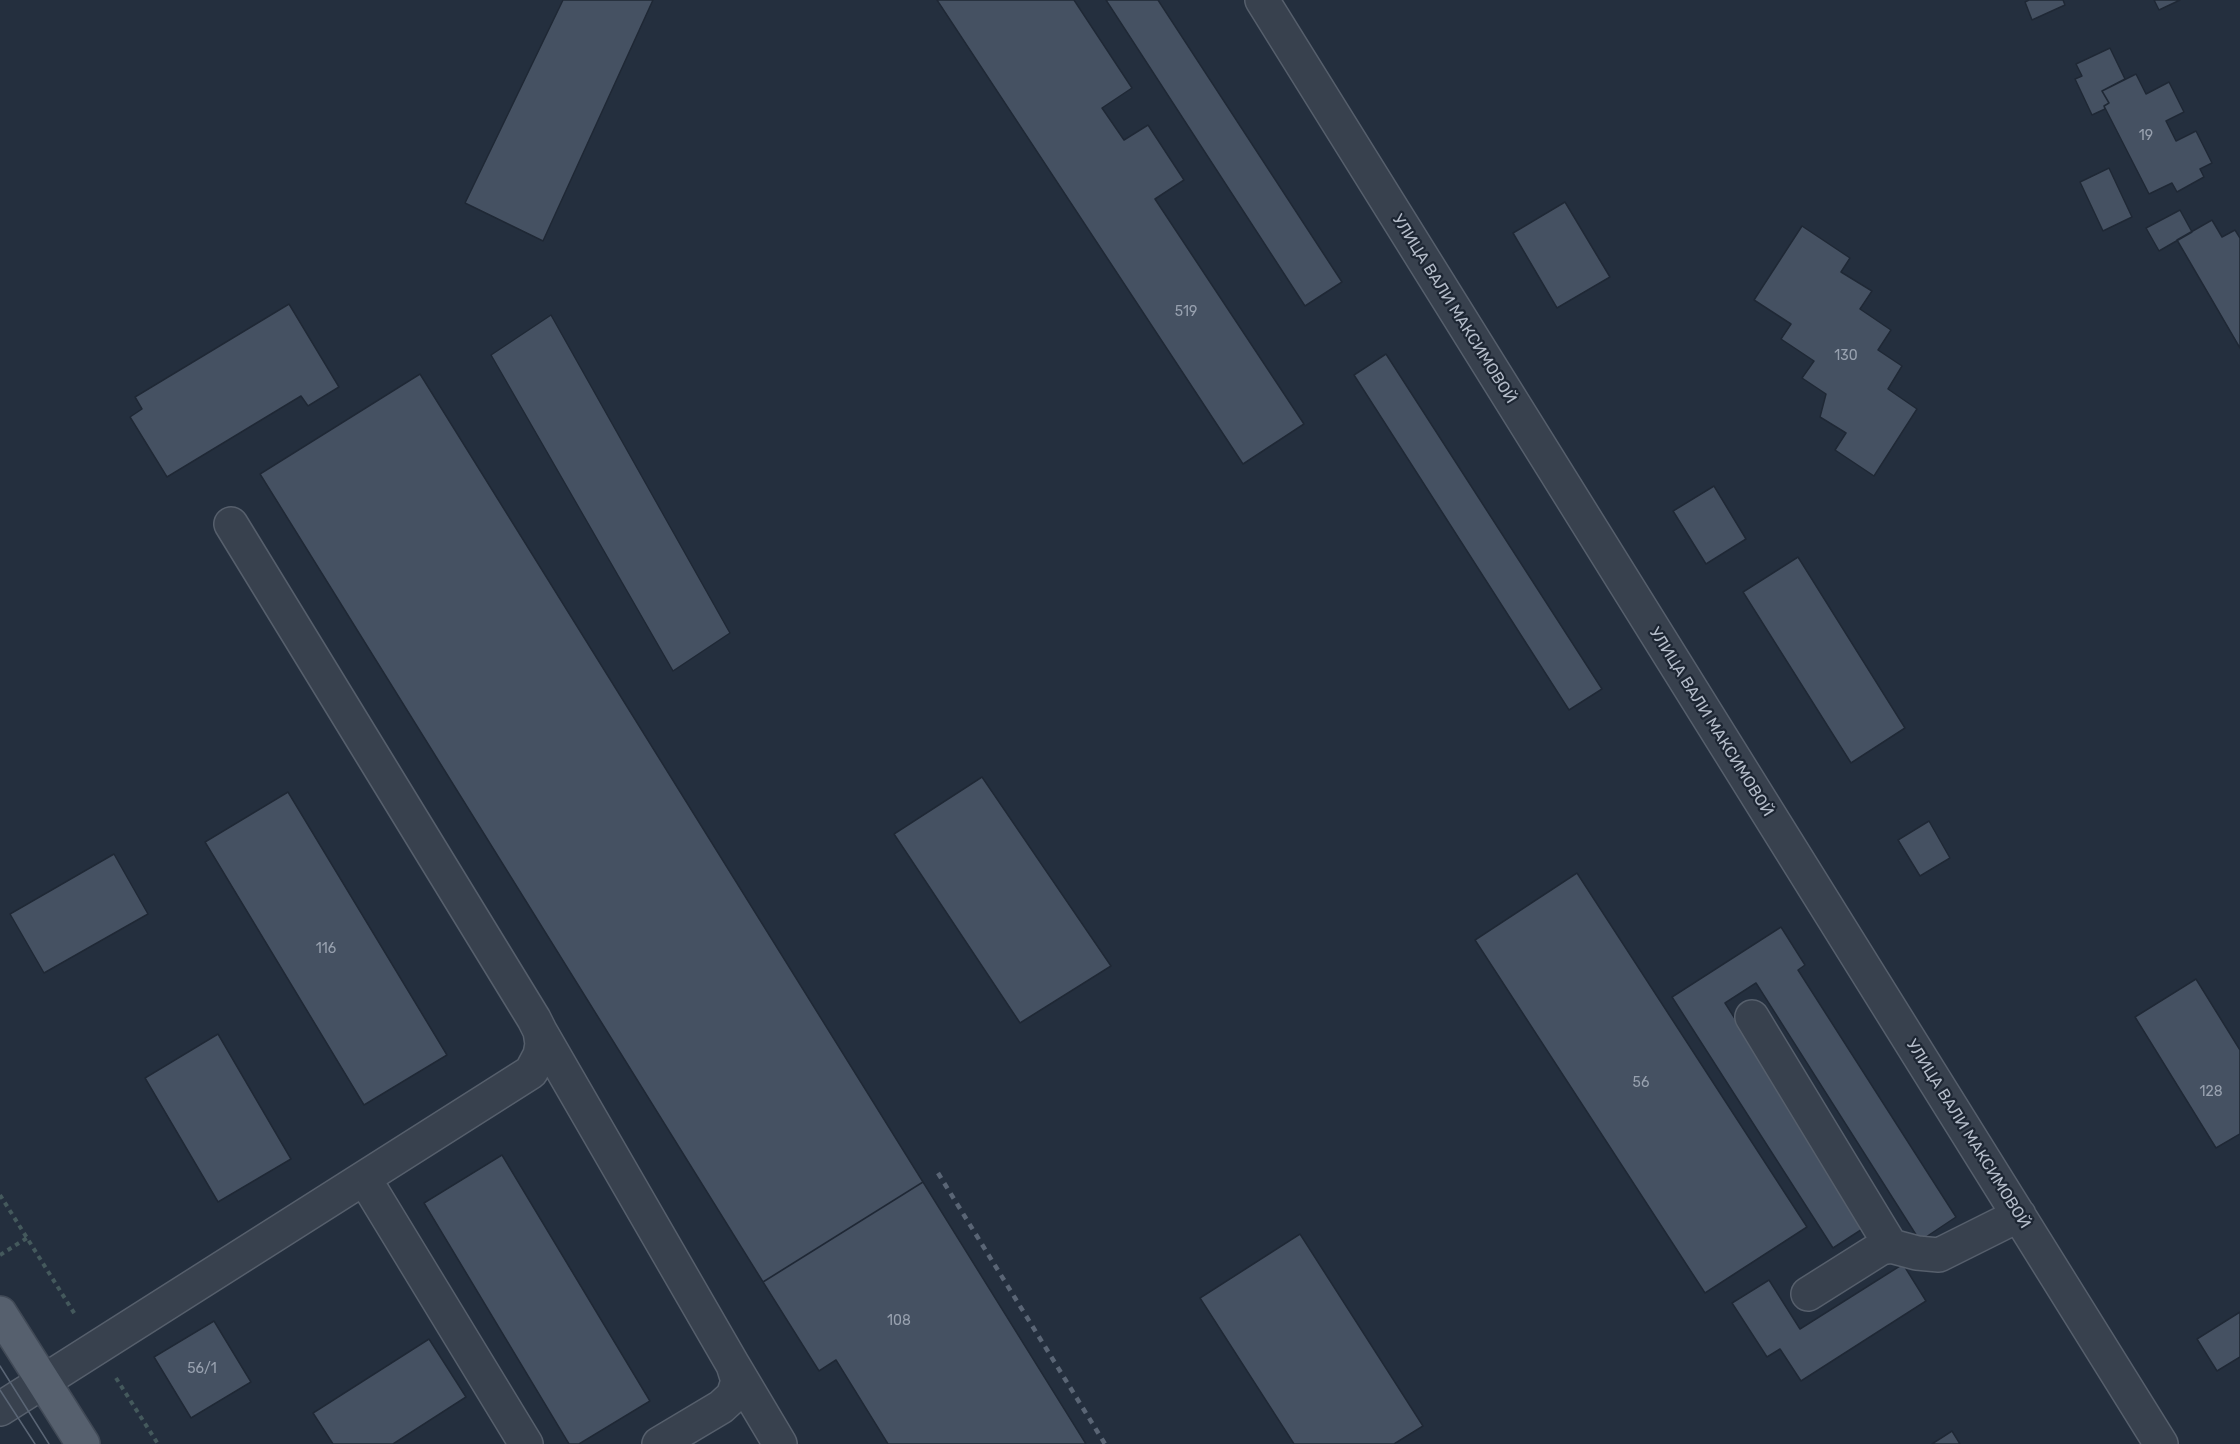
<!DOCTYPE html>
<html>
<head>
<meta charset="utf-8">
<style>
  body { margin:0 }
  canvas { display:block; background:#242f3e }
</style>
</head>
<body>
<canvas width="2240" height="1444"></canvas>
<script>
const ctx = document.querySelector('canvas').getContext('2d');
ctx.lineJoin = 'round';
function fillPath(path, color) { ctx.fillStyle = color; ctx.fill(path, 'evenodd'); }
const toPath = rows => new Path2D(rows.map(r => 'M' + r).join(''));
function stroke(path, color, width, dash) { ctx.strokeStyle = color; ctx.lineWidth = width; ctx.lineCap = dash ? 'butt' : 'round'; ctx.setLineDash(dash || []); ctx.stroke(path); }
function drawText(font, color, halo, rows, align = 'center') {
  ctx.font = font + ' Rubik,sans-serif'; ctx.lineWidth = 4.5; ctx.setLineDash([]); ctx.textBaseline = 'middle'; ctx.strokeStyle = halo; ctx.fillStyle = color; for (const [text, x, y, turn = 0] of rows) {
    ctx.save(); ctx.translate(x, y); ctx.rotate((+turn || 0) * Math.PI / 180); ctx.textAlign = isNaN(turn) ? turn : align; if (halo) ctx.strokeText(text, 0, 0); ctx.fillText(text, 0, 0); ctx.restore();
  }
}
const building = toPath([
  [563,0,653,0,543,241,465,203,563,0],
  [937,0,1074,0,1132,88,1102,108,1124,140,1148,125,1184,180,1155,199,1304,424,1243,464,937,0],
  [1106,0,1158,0,1342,282,1305,306,1106,0],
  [2029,0,2063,0,2065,5,2032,20,2025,2,2029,0],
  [2154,0,2180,0,2159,10,2154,0],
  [2110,48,2125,79,2102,91,2109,103,2104,106,2105,109,2092,115,2075,79,2082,76,2076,64,2110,48],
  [2136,74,2146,94,2169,82,2184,112,2166,121,2176,141,2196,131,2212,163,2200,169,2204,177,2177,192,2172,183,2149,194,2104,106,2109,103,2102,91,2136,74],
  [2109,168,2132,217,2103,231,2080,182,2109,168],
  [1565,202,1610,277,1557,308,1513,233,1565,202],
  [2180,210,2192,232,2159,251,2146,228,2180,210],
  [2212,220,2222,237,2235,230,2240,238,2240,348,2177,240,2212,220],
  [1802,226,1850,258,1841,272,1872,291,1860,309,1891,330,1878,350,1902,366,1888,389,1917,409,1874,476,1835,450,1846,433,1820,417,1826,394,1802,378,1814,361,1781,339,1791,324,1754,300,1802,226],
  [289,304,339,387,308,406,301,396,167,477,130,417,142,409,135,397,289,304],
  [551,315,730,633,673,671,491,355,551,315],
  [1386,354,1602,689,1569,710,1354,375,1386,354],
  [420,374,923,1182,763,1282,260,474,420,374],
  [1714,486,1746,539,1706,564,1673,511,1714,486],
  [1798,557,1905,728,1851,763,1743,592,1798,557],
  [982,777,1111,966,1020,1023,894,834,982,777],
  [288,792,447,1055,364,1105,205,842,288,792],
  [1929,821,1950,858,1920,876,1898,840,1929,821],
  [114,854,148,914,44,973,10,914,114,854],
  [1577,873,1807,1227,1705,1293,1475,940,1577,873],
  [1781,927,1805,965,1798,970,1956,1217,1920,1241,1756,983,1725,1003,1867,1226,1833,1248,1672,997,1781,927],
  [2196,979,2240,1050,2240,1134,2216,1148,2135,1017,2196,979],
  [218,1034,291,1159,218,1202,145,1078,218,1034],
  [502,1155,650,1401,579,1444,569,1444,424,1203,502,1155],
  [923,1182,1086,1444,888,1444,836,1360,819,1371,763,1282,923,1182],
  [1300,1234,1423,1426,1394,1444,1294,1444,1200,1298,1300,1234],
  [1903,1264,1926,1301,1801,1381,1780,1349,1767,1357,1732,1303,1769,1280,1800,1329,1903,1264],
  [2240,1312,2240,1357,2217,1371,2197,1339,2240,1312],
  [214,1321,251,1382,191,1418,154,1357,214,1321],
  [429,1339,466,1397,393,1444,333,1444,313,1413,429,1339],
  [1952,1431,1960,1444,1932,1444,1952,1431]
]);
const path = toPath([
  [0,1195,76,1316],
  [0,1255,27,1238],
  [116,1378,158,1444]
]);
const minor = toPath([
  [1262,0,2161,1444],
  [1752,1017,1891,1246],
  [540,1031,733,1365,738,1381,733,1396,721,1407,659,1444],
  [364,1178,526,1444],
  [1808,1294,1881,1248,1891,1246,1917,1253,1939,1255,2019,1215],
  [733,1365,780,1444],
  [0,1409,531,1072,540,1055,542,1044,540,1031,534,1019,231,524]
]);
const major = toPath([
  [0,1313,83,1444]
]);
const tram = toPath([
  [0,1366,49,1444],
  [0,1390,35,1444]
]);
const rail = toPath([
  [938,1173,1105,1444]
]);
const numberNames = [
  ["19",2146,136],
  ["519",1186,312],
  ["130",1846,356],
  ["116",326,949],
  ["56",1641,1083],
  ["128",2211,1092],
  ["108",899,1321],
  ["56/1",202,1369]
];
const streetNames = [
  ["УЛИЦА ВАЛИ МАКСИМОВОЙ",1454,309,58],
  ["УЛИЦА ВАЛИ МАКСИМОВОЙ",1711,722,58],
  ["УЛИЦА ВАЛИ МАКСИМОВОЙ",1968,1134,58]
];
fillPath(building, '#455162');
stroke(building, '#1f2835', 1.5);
stroke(minor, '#565f6c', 36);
stroke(major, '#414a57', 36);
stroke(path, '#44595c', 4, [4.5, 4.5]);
stroke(minor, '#38414e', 33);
stroke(major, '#56606e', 33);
stroke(tram, '#5a6575', 1.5);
stroke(rail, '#5a6575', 4.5, [6, 6]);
drawText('14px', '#98a1af', null, numberNames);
drawText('16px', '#b4bcc9', '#1d2633', streetNames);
</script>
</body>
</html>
